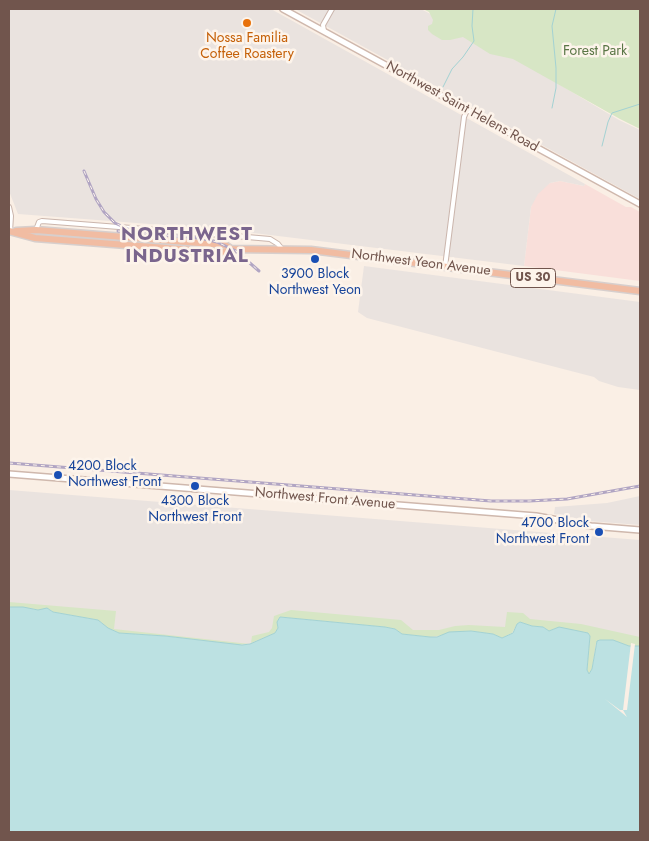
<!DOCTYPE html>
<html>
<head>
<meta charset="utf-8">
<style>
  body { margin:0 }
  #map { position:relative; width:649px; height:841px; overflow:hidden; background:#faefe5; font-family:Jost,sans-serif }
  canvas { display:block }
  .frame { position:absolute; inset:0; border:10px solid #71554d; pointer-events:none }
</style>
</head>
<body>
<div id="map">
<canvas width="649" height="841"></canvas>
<div class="frame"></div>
</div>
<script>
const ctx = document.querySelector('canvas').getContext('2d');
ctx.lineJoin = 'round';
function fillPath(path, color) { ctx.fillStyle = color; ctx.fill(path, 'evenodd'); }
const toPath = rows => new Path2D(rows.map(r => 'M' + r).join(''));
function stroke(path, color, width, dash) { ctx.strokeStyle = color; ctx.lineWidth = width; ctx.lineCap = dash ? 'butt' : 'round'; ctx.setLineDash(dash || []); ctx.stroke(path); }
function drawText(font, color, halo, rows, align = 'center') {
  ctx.font = font + ' Jost,sans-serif'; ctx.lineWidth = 5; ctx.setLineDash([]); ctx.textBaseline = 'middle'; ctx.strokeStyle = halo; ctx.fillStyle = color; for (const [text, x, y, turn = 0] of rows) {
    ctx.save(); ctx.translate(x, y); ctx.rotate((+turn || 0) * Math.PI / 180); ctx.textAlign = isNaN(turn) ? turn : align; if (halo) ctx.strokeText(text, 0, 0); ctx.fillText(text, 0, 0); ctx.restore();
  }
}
const commercial = toPath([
  [560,181,584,186,585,184,626,207,631,207,640,212,640,281,524,266,531,207,533,200,542,188,550,183]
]);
const industrial = toPath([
  [9,9,271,9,585,184,584,186,560,181,550,183,538,194,531,207,524,266,229,230,18,214,9,191],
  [295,9,421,9,530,67,619,120,640,130,640,199],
  [364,266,640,302,640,390,618,387,599,381,594,377,367,318,358,312],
  [9,490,640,540,640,646,629,646,613,640,600,640,597,641,592,669,589,674,587,670,590,636,588,633,559,627,549,631,543,627,532,626,520,622,517,624,512,633,502,638,493,634,471,631,448,632,437,637,430,637,402,634,395,629,385,627,280,617,278,620,277,631,269,636,268,648,249,646,249,644,236,645,165,636,119,633,110,630,109,643,9,631,9,621,39,625,42,610,9,607],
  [46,609,49,609,53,612,96,620,90,625,77,630,47,626,44,622],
  [100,622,106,627,102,633,85,631],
  [640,496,640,525,589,521,554,514,555,507,607,503]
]);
const green = toPath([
  [423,9,640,9,640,129,620,119,513,59,490,54,463,37,450,40,442,40,432,34,428,30,428,26,432,24,433,20,429,12],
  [9,602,116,611,114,629,250,644,236,645,165,636,119,633,108,628,98,620,53,612,49,609,38,610,23,607,9,607],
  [291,610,401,620,413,630,439,630,455,626,469,625,505,627,507,612,523,613,530,619,581,624,640,637,640,646,629,646,613,640,600,640,596,643,592,669,589,674,587,670,590,636,588,633,557,628,549,631,543,627,532,626,520,622,517,624,512,633,502,638,493,634,471,631,430,637,402,634,395,629,385,627,280,617,277,622,278,628,275,633,251,643,252,636,269,632,272,628,274,616]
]);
const water = toPath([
  [9,607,23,607,38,610,47,608,53,612,98,620,108,628,119,633,165,636,242,645,250,644,275,633,278,628,277,622,280,617,385,627,395,629,402,634,430,637,437,637,449,632,471,631,493,634,502,638,513,633,517,624,520,622,532,626,543,627,549,631,559,627,588,633,590,636,587,670,589,674,592,669,597,641,600,640,613,640,629,646,640,646,640,832,9,832,9,607]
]);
const pier = toPath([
  [631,643,635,644,627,710,623,710,627,717,605,699,620,710,623,710]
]);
const stream = toPath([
  [443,87,452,69,463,57,474,41,472,26,473,9],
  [552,108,556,88,556,68,552,26,556,9],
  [602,146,608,122,612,113,640,104]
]);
const minor = toPath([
  [324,31,323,25,332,9],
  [9,207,11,216,10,232],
  [36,230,39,222,42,221,247,237,270,239,278,244,282,249],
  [445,267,464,117,467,110]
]);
const secondary = toPath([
  [283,9,640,204],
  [9,474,536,516,591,526,640,530]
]);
const trunk = toPath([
  [9,231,35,238,218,252,225,252,231,249,311,250,640,291],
  [16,231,36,230,225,245,231,249]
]);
const rail = toPath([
  [84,171,96,199,104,212,115,223,130,230],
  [118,231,200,238,217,242,236,251,259,271],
  [9,463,491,501,529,501,567,499,640,486]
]);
const markers = [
  [247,23,5,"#e8710a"],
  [315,259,5,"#1a4fb4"],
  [58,475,5,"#1a4fb4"],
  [195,486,5,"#1a4fb4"],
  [599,532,5,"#1a4fb4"]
];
const shields = [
  [533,278,45]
];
const shieldNames = [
  ["US 30",533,278]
];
const foodNames = [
  ["Nossa Familia",247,39],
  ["Coffee Roastery",247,55]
];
const parkNames = [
  ["Forest Park",595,52]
];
const streetNames = [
  ["Northwest Saint Helens Road",462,107,29],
  ["Northwest Yeon Avenue",421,263,7],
  ["Northwest Front Avenue",325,499,5]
];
const transitNames = [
  ["3900 Block",315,275],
  ["Northwest Yeon",315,291],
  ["4200 Block",68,467,"left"],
  ["Northwest Front",68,483,"left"],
  ["4300 Block",195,502],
  ["Northwest Front",195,518],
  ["4700 Block",589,524,"right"],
  ["Northwest Front",589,540,"right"]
];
const districtNames = [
  ["NORTHWEST",187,235],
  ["INDUSTRIAL",187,257]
];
fillPath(commercial, '#f9dfda');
fillPath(industrial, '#eae3df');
fillPath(green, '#d7e6c5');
fillPath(water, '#bce1e2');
stroke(water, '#a3d2d3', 1);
fillPath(pier, '#faefe5');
stroke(stream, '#a3d2d3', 1);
stroke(minor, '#cbb6ad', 6);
stroke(secondary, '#cfb8ad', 8);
stroke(trunk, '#d7cfcd', 9);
stroke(minor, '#fff', 4);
stroke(secondary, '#fff', 5);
stroke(trunk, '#f1bca2', 6);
stroke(rail, '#b1a5c3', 3);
stroke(rail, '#fdf4eb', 1, [4]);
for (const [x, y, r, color] of markers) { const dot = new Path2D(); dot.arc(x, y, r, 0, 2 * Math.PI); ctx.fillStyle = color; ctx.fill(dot); stroke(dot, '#fdf4eb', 2); }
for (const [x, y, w] of shields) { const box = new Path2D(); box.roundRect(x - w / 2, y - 9.5, w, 19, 4); ctx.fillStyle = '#fdf4eb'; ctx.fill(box); stroke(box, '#71554d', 1); }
drawText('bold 12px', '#71554d', null, shieldNames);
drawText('14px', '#c56008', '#fdf4eb', foodNames);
drawText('14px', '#5a7646', '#fdf4eb', parkNames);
drawText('14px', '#71554d', '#fdf4eb', streetNames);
drawText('14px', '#164399', '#fdf4eb', transitNames);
ctx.letterSpacing = '1px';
drawText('bold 19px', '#7a658d', '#fdf4eb', districtNames);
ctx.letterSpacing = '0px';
</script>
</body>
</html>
